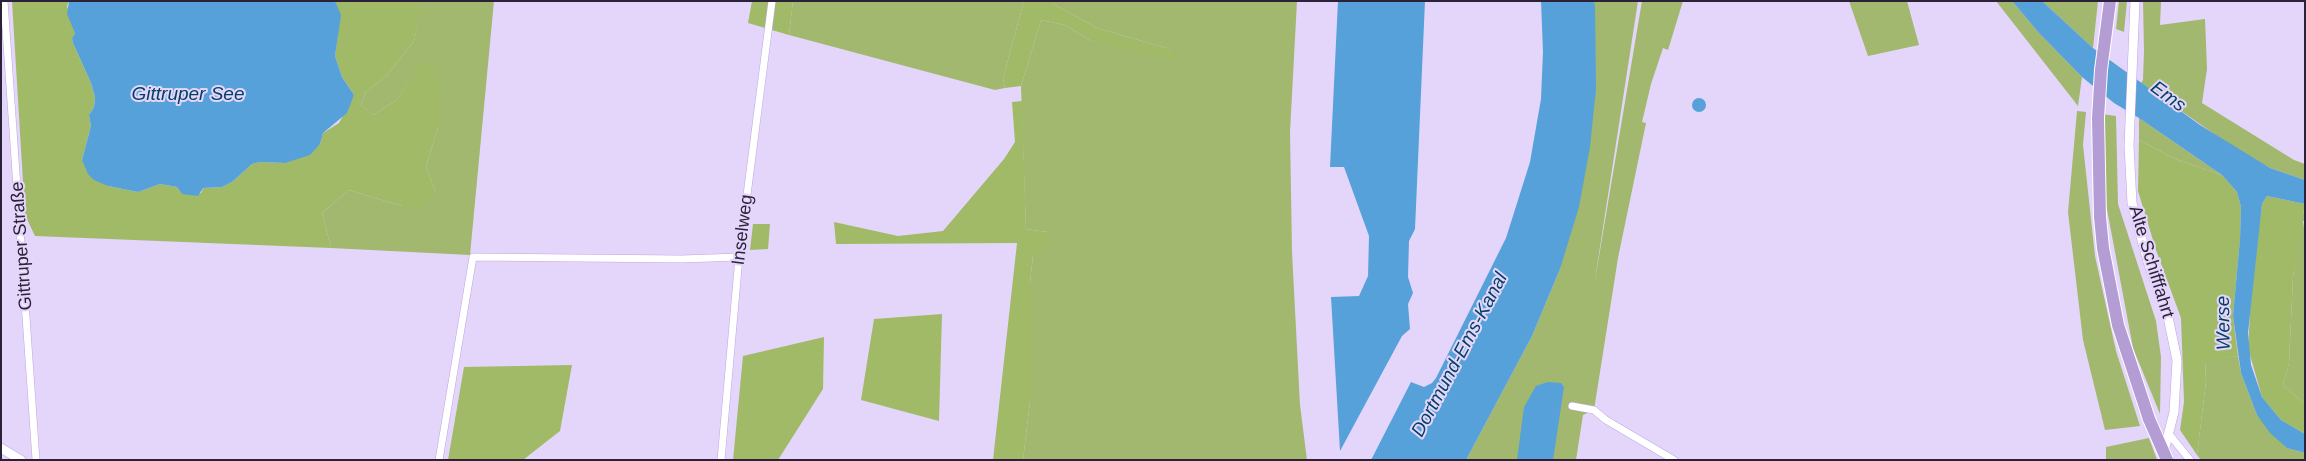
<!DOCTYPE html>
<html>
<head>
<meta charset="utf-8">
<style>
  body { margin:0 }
  #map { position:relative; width:2306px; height:461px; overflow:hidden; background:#e4d6fa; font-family:Arial,sans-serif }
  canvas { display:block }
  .frame { position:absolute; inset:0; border:2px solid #2b2138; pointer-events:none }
</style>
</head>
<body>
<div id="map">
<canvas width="2306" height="461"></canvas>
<div class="frame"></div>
</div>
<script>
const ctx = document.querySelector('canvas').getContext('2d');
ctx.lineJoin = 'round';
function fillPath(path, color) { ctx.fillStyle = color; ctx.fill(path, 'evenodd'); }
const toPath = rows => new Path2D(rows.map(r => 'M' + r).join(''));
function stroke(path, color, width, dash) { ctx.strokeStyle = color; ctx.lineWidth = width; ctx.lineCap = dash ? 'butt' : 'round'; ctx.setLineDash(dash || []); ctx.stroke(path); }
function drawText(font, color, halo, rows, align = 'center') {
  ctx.font = font + ' Arial,sans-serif'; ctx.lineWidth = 4; ctx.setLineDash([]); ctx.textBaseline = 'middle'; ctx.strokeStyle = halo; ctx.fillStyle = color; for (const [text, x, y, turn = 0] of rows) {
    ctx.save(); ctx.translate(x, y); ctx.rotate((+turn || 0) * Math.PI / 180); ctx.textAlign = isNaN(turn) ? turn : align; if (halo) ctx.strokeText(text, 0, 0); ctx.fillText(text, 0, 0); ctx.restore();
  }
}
const green = toPath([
  [494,1,470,255,331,248,322,213,349,190,402,206,435,191,426,166,438,128,421,63,397,100,373,115,361,105,365,93,387,75,414,41,423,2],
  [793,1,1024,1,1003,78,1005,88,995,90,789,35],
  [1052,1,1297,1,1290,132,1292,252,1300,405,1307,460,1023,460,1030,401,1030,283,1033,255,1047,232,1026,229,1021,86,1041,20,1065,25,1091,41,1170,49,1097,28,1055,5],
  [1594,1,1638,1,1594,286,1642,1,1683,1,1668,50,1663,48,1651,84,1642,122,1646,123,1618,258,1594,410,1583,415,1576,460,1466,460,1532,336,1560,269],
  [1849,1,1907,1,1919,45,1868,56],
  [1996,1,2012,1,2039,33,2082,77,2078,106],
  [2042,1,2098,1,2093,48],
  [2119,1,2127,1,2124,32,2116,29],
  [2143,1,2161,1,2160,25,2205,19,2207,69,2202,103,2294,160,2305,164,2305,180,2270,168,2243,154,2141,83,2143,80,2144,51],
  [2077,111,2086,112,2083,145,2095,256,2116,351,2140,426,2105,430,2083,340,2068,212],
  [2101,114,2116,116,2118,204,2156,321,2161,357,2160,414,2133,348,2106,204],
  [2139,118,2222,175,2175,159,2139,140],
  [2305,211,2305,221,2303,221,2305,235,2305,404,2283,385,2289,363,2293,277,2301,220,2299,220],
  [2238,356,2241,373,2257,415,2287,448,2305,453,2305,460,2201,460,2197,455,2206,382,2205,361],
  [2149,438,2157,460,2106,460,2106,447]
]);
const forest = toPath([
  [12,1,69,1,67,6,75,33,72,38,73,43,91,83,95,97,94,107,89,115,91,126,82,160,108,186,138,192,160,184,177,187,182,194,194,194,201,193,203,188,222,187,232,182,252,164,260,162,285,163,320,144,323,133,339,123,354,95,342,77,335,56,340,16,335,1,424,1,414,41,387,75,365,93,361,105,373,115,397,100,421,62,437,67,441,84,438,128,426,166,435,191,423,209,402,206,349,190,322,213,331,248,35,236,25,215],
  [752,1,793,1,789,35,748,23],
  [1024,1,1052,1,1055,5,1097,28,1170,49,1183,63,1091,41,1065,25,1041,20,1021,86,1005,88,1003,78],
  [1022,101,1026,229,1047,232,1054,242,1033,255,1030,283,1030,401,1023,460,993,460,1017,243,836,244,834,222,898,236,943,231,1004,159,1015,142,1012,102],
  [2139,140,2175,159,2222,175,2237,192,2241,207,2240,240,2233,316,2238,356,2205,362,2206,382,2197,455,2180,430,2184,402,2181,318,2156,250,2138,191],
  [2267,196,2305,204,2293,277,2289,363,2283,385,2305,404,2305,434,2281,420,2262,397,2248,348,2252,277,2262,204],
  [753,224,770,224,768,249,750,250],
  [942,314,939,421,861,400,874,319],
  [824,337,823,389,778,460,733,460,743,356],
  [572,365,560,431,523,460,448,460,464,367]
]);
const water = toPath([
  [69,1,335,1,341,15,335,56,342,77,354,95,347,113,323,133,320,144,310,155,285,163,260,162,252,164,232,182,222,187,203,188,198,196,182,194,177,187,160,184,138,192,108,186,94,180,88,174,82,160,91,126,89,115,94,107,95,97,91,83,73,43,72,38,75,33,67,14],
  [1338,1,1425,1,1415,229,1409,241,1408,277,1413,293,1408,304,1410,329,1402,336,1340,451,1331,297,1359,296,1368,276,1369,236,1344,167,1330,167],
  [1541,1,1594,1,1595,7,1596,89,1590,147,1579,207,1560,269,1532,336,1466,460,1371,460,1411,382,1424,387,1432,383,1436,378,1506,238,1530,162,1541,99,1543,52],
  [2012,1,2042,1,2093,48,2200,125,2270,168,2305,180,2305,204,2267,196,2262,204,2248,333,2251,365,2262,397,2281,420,2305,434,2305,453,2287,448,2270,433,2257,415,2241,373,2233,316,2240,239,2241,207,2237,192,2222,175,2139,118,2114,103,2082,77,2039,33],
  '1692 105a7 7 0 1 1 14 0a7 7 0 1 1-14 0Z',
  [1548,382,1561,383,1564,387,1553,460,1517,460,1524,407,1536,386]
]);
const minor = toPath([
  [4,1,36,460],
  [1572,406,1594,410,1606,420,1674,460],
  [2169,434,2190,460],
  [439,460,473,257,682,259,739,257],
  [721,460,739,257,772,1]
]);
const tertiary = toPath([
  [2135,1,2129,146,2132,203,2148,262,2168,317,2177,360,2174,412,2163,455],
  [1,448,21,460]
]);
const trunk = toPath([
  [2110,1,2101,70,2098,118,2100,217,2103,248,2118,325,2149,419]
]);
const trunkBridge = toPath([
  [2149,419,2167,460]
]);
const streetNames = [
  ["Inselweg",743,230,-83],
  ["Gittruper Straße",22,246,-94],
  ["Alte Schifffahrt",2151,262,73]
];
const waterNames = [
  ["Gittruper See",188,95],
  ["Ems",2168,97,36],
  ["Werse",2224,323,-91],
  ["Dortmund-Ems-Kanal",1460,355,-62]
];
fillPath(green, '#a1b86e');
fillPath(forest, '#a1ba68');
fillPath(water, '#56a1da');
stroke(minor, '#bea6e0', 8);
stroke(tertiary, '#bea6e0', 10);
stroke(trunk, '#fff', 14);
stroke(minor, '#fff', 7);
stroke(tertiary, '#fff', 9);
stroke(trunk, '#b49cd4', 12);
stroke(trunkBridge, '#fff', 14, []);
stroke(trunkBridge, '#b49cd4', 12);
drawText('18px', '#2b2138', '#e4d6fa', streetNames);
drawText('italic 19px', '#024065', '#e4d6fa', waterNames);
</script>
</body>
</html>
